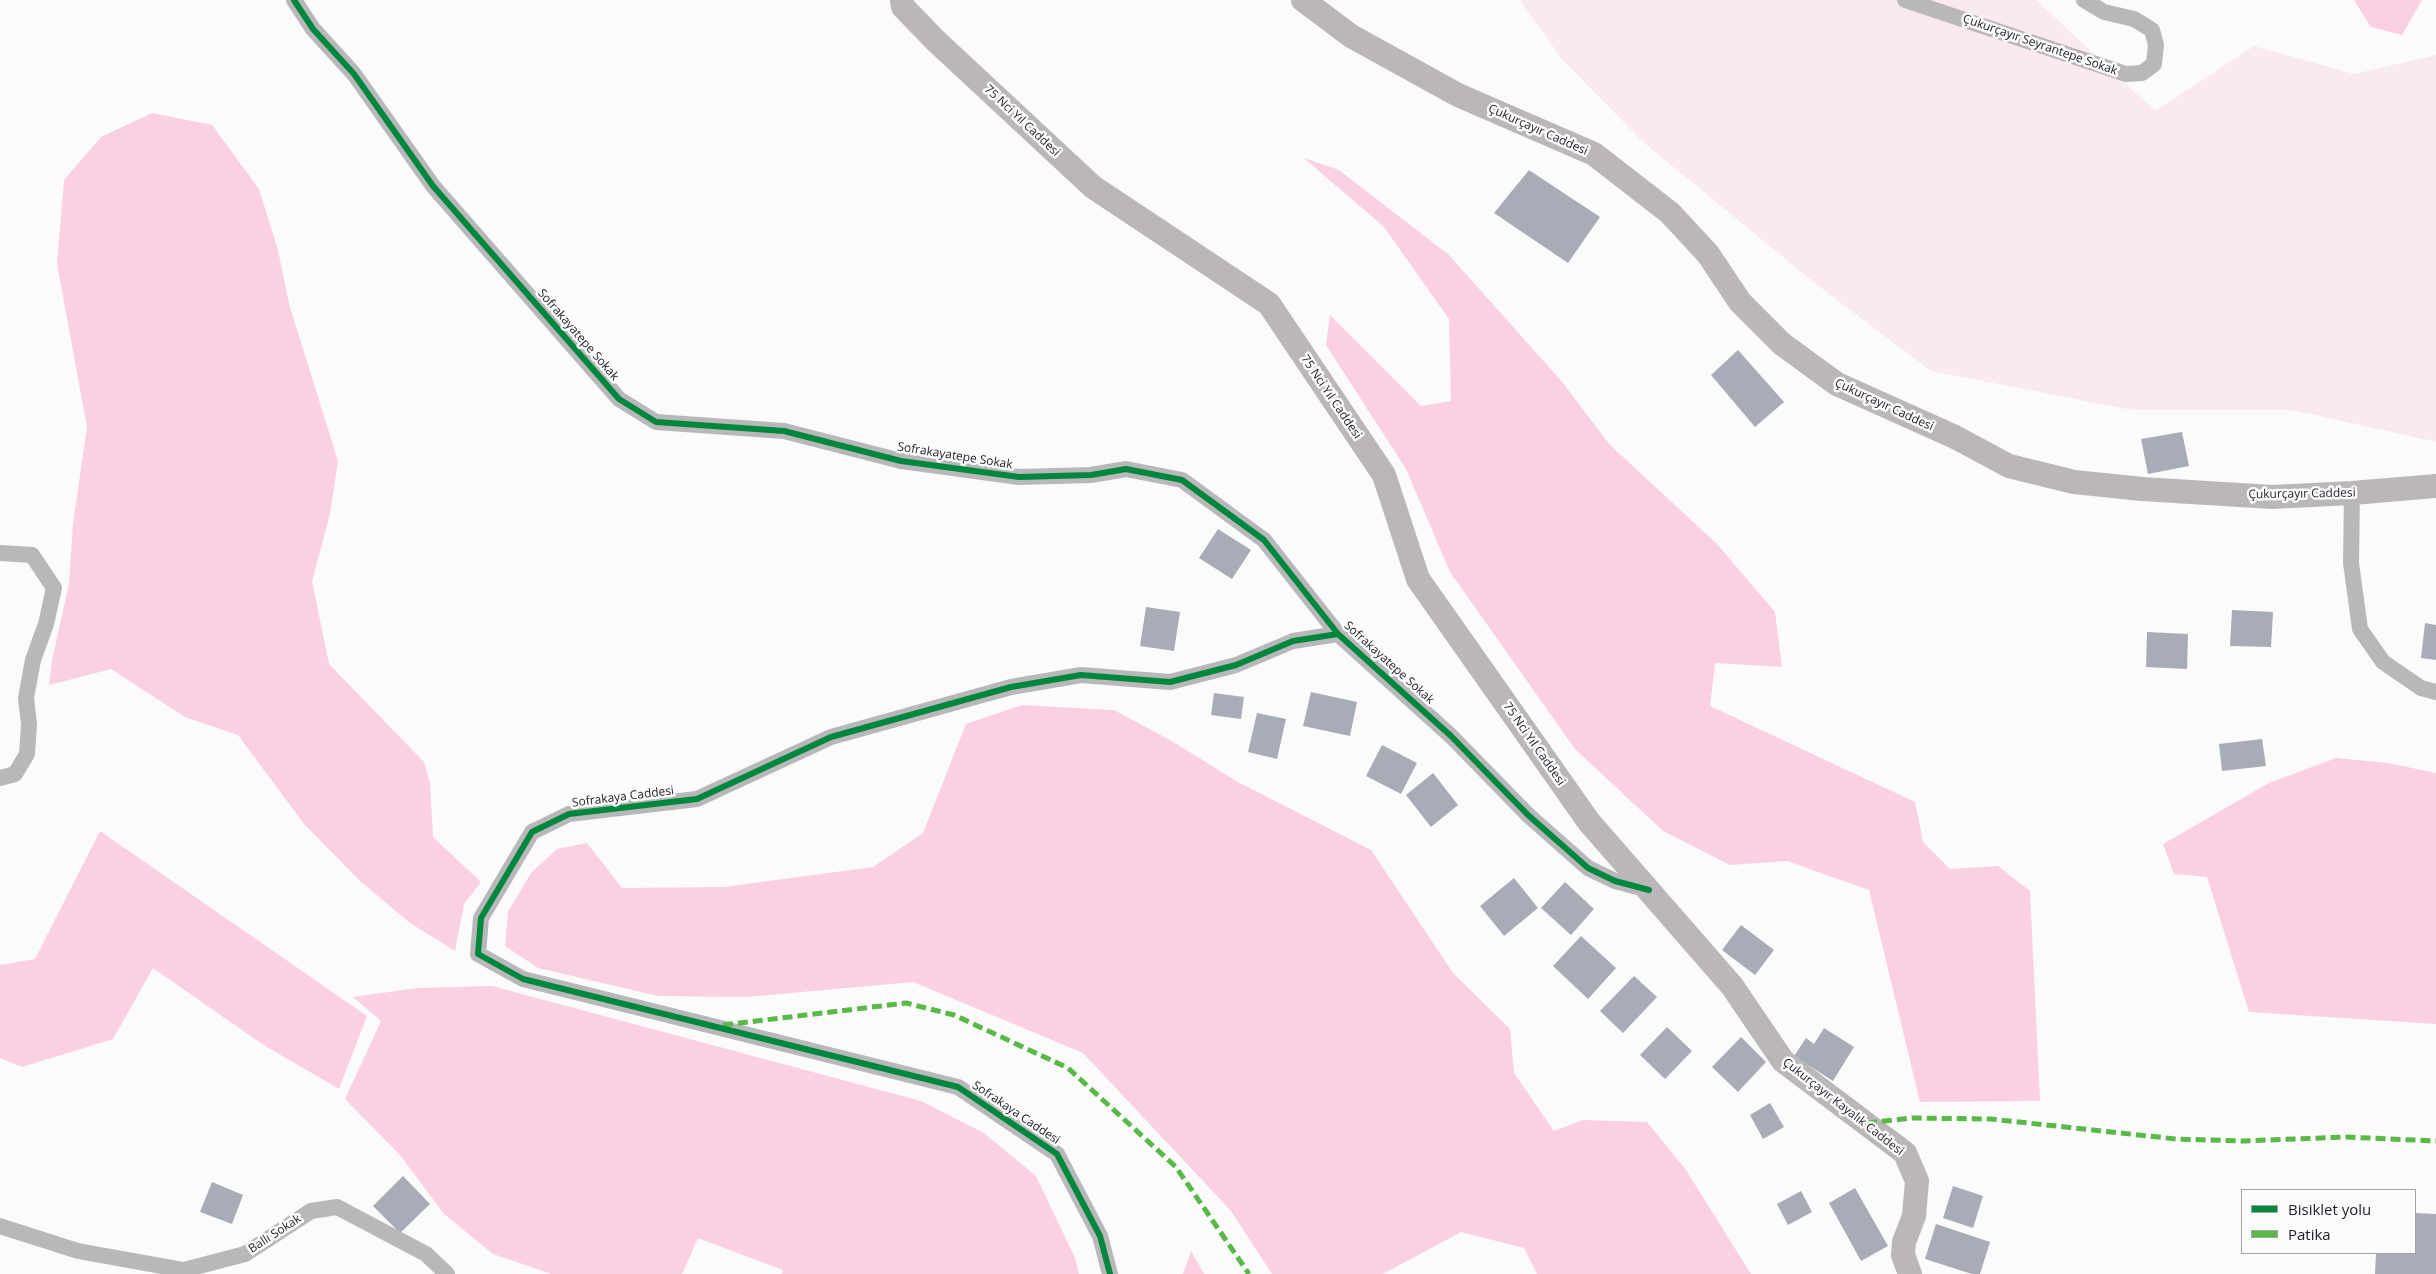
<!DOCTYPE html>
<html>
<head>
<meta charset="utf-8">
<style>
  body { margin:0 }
  #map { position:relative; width:2436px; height:1274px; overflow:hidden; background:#fbfbfb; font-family:"Open Sans",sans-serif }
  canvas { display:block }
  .legend { position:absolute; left:2241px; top:1189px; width:175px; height:65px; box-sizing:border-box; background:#fbfbfb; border:1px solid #a3a2a7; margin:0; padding:6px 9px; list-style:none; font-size:15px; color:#1f1d29 }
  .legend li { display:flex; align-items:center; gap:10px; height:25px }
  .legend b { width:25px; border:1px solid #a3a2a7 }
</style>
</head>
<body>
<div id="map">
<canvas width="2436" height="1274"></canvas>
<ul class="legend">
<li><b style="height:6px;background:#00873e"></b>Bisiklet yolu</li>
<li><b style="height:6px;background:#58b947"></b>Patika</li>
</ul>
</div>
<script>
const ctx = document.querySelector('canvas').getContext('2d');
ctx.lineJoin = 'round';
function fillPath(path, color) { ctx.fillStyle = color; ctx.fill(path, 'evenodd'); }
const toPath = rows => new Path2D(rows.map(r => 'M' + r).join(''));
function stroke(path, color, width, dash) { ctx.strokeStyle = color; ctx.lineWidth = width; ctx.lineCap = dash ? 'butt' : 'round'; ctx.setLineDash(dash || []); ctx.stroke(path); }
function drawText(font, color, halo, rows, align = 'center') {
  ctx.font = font + ' "Open Sans",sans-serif'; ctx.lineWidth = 5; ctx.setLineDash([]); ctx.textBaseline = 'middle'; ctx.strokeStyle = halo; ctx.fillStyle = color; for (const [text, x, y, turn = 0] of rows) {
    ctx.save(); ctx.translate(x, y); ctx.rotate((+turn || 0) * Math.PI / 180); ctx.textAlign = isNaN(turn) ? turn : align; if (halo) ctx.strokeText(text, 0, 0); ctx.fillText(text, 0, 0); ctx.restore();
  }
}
const green = toPath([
  [1520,0,2036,0,2155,111,2254,46,2354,74,2436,55,2436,442,2292,410,2132,410,1931,371,1816,284,1643,142,1561,58]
]);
const forest = toPath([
  [2354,0,2422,0,2402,35,2371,27],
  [152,113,212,125,259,189,278,250,289,304,338,461,330,514,312,581,329,664,424,762,430,783,433,837,481,882,464,904,455,951,410,923,360,881,304,824,238,735,185,717,111,669,49,685,52,660,69,584,73,524,87,427,57,264,64,180,101,137],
  [1304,158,1339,170,1449,255,1563,383,1609,444,1717,544,1775,612,1782,667,1715,663,1710,706,1915,802,1923,842,1950,869,1998,866,2030,891,2040,1101,1920,1102,1869,890,1787,861,1730,865,1663,831,1575,749,1450,572,1406,469,1326,345,1330,315,1421,406,1451,401,1449,319,1384,227],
  [1022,705,1114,710,1170,740,1238,782,1371,850,1453,973,1510,1029,1514,1073,1554,1131,1583,1120,1647,1122,1686,1170,1751,1274,1537,1274,1524,1248,1461,1232,1383,1274,1272,1274,1231,1211,1083,1053,913,982,747,997,658,996,538,968,505,946,508,912,531,873,557,849,587,843,622,888,724,887,873,867,923,833,966,724],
  [2336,758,2388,763,2436,773,2436,1024,2249,1012,2207,877,2174,874,2163,844,2269,783],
  [100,831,367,1016,339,1089,262,1044,153,968,113,1039,22,1067,0,1058,0,965,35,959],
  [492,986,921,1101,984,1133,1036,1176,1075,1258,1079,1274,782,1274,783,1270,698,1238,682,1274,552,1274,493,1254,444,1214,400,1155,345,1099,381,1021,353,997,417,988],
  [1191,1251,1204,1274,1183,1274]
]);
const building = toPath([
  [1529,170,1600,217,1568,263,1494,213],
  [1738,350,1784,402,1755,427,1711,375],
  [2182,432,2189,466,2148,474,2141,439],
  [1218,529,1251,550,1232,579,1199,558],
  [1146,607,1180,612,1174,651,1140,646],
  [2232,610,2273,612,2271,647,2230,646],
  [2425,623,2436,625,2436,660,2421,658],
  [2147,632,2188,634,2187,669,2146,667],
  [1311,692,1357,702,1350,736,1303,726],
  [1214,693,1244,697,1241,719,1211,715],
  [1257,713,1286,719,1277,759,1248,752],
  [2262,739,2266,766,2222,771,2219,744],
  [1382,745,1417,763,1401,794,1366,776],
  [1433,773,1458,805,1431,827,1406,795],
  [1514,878,1538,908,1504,936,1480,906],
  [1565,882,1594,909,1571,935,1541,908],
  [1741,925,1774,950,1755,975,1722,950],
  [1581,936,1616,968,1588,999,1553,966],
  [1634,976,1657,997,1623,1033,1600,1011],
  [1667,1027,1692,1051,1665,1079,1640,1055],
  [1824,1028,1854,1047,1833,1081,1794,1056,1806,1038,1814,1044],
  [1741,1037,1766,1062,1738,1092,1712,1067],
  [1770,1103,1784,1127,1763,1139,1750,1115],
  [403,1176,430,1204,400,1233,373,1206],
  [212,1182,243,1195,232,1224,200,1212],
  [1953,1186,1983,1196,1973,1228,1943,1218],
  [1855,1188,1888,1246,1861,1261,1829,1203],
  [1801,1191,1812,1212,1788,1225,1777,1204],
  [2415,1213,2436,1214,2436,1274,2375,1274,2376,1253,2415,1253],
  [1936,1224,1990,1242,1980,1274,1972,1274,1925,1259]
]);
const street = toPath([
  [294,0,313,29,354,74,433,186,619,399,656,422,784,431,901,461,1019,477,1091,475,1126,469,1182,480,1264,540,1338,634,1451,736,1528,815,1588,868,1615,881,1649,890],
  [1905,0,2126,74,2142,73,2154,64,2156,45,2152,30,2134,19,2104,12,2084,0],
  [2352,493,2351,563,2360,629,2383,662,2421,688,2436,692],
  [0,553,32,555,54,588,46,624,33,660,26,698,29,724,27,754,15,774,0,778],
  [0,1226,78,1251,184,1270,245,1254,311,1211,337,1207,426,1254,447,1274],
  [1110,1274,1100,1236,1057,1154,958,1087,523,979,478,954,481,918,532,832,569,814,697,799,831,737,1011,687,1081,675,1170,682,1236,665,1293,641,1338,634]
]);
const secondary = toPath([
  [902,0,903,7,935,40,1093,187,1269,304,1384,475,1418,579,1589,822,1732,986,1783,1061,1905,1153,1917,1181,1914,1216,1904,1242,1903,1255,1910,1274],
  [1303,0,1351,36,1458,95,1594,154,1670,213,1708,254,1740,302,1782,344,1837,384,1955,437,2009,466,2074,482,2142,489,2272,497,2352,493,2436,486]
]);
const quiet = toPath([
  [723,1025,906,1003,954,1015,1068,1068,1176,1167,1249,1274],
  [1867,1123,1912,1118,1991,1119,2176,1139,2243,1141,2346,1137,2436,1141]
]);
const cycleway = toPath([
  [294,0,313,29,354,74,433,186,619,399,656,422,784,431,901,461,1019,477,1091,475,1126,469,1182,480,1264,540,1338,634,1451,736,1528,815,1588,868,1615,881,1649,890],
  [1110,1274,1100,1236,1057,1154,958,1087,523,979,478,954,481,918,532,832,569,814,697,799,831,737,1011,687,1081,675,1170,682,1236,665,1293,641,1338,634]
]);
const streetNames = [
  ["Çukurçayır Seyrantepe Sokak",2040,45,19],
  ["75 Nci Yıl Caddesi",1022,121,43],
  ["Çukurçayır Caddesi",1538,130,24],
  ["Sofrakayatepe Sokak",578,335,49],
  ["75 Nci Yıl Caddesi",1331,397,56],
  ["Çukurçayır Caddesi",1884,405,25],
  ["Sofrakayatepe Sokak",955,456,9],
  ["Çukurçayır Caddesi",2302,494,-1],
  ["Sofrakayatepe Sokak",1389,663,42],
  ["75 Nci Yıl Caddesi",1534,744,55],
  ["Sofrakaya Caddesi",623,797,-7],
  ["Çukurçayır Kayalık Caddesi",1843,1107,38],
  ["Sofrakaya Caddesi",1016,1113,34],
  ["Ballı Sokak",275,1234,-33]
];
fillPath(green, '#fae9f0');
fillPath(forest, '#fbd0e2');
fillPath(building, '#a7acb7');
stroke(street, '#bab7ba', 16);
stroke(secondary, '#bab6ba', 24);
stroke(quiet, '#58b947', 5, [10, 5]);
stroke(cycleway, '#00873e', 6);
drawText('12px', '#1f1d29', '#fbfbfb', streetNames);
</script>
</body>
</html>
